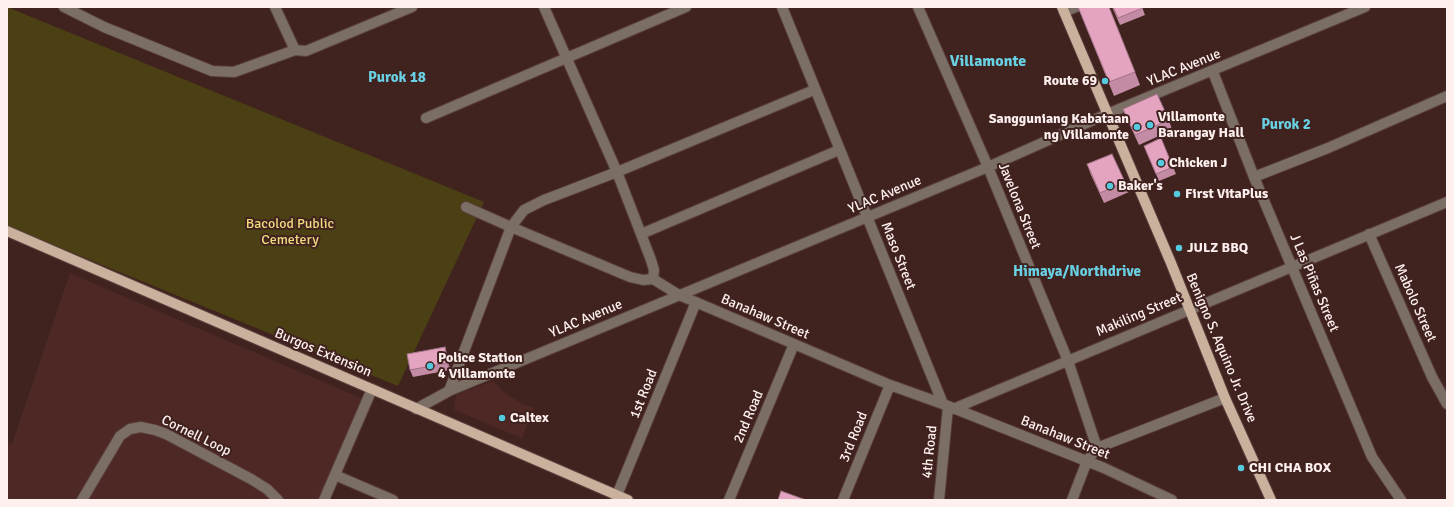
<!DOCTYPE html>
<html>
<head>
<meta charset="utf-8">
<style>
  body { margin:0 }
  #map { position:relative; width:1454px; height:507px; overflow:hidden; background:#40221f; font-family:Signika,sans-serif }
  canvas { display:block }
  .frame { position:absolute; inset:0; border:8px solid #fdf0ee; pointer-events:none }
</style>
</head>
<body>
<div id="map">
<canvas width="1454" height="507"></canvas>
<div class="frame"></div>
</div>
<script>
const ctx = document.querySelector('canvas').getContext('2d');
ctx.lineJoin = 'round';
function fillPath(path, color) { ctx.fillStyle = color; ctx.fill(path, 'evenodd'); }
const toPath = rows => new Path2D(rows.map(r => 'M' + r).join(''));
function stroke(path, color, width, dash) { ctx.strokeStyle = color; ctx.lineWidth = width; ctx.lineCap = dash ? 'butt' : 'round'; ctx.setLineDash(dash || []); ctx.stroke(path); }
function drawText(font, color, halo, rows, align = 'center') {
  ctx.font = font + ' Signika,sans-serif'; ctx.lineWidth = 4; ctx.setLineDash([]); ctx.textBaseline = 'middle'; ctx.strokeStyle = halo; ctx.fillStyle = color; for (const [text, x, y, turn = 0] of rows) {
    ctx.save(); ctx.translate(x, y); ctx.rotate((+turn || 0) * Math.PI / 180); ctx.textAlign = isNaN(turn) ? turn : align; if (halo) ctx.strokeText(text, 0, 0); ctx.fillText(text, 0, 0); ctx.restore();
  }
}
const built = toPath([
  [70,273,365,400,321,500,7,500,7,443,12,444],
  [493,381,506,394,526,406,534,407,522,438,454,410,456,395]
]);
const green = toPath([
  [7,7,484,202,398,386,7,226]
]);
const minor = toPath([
  [64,7,104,27,212,71,234,72,295,50,306,51,412,7],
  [275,7,295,50],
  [544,7,617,172,651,260,654,270,653,279],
  [782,7,943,404],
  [918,7,988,167,1068,361,1097,448,1087,461,1072,500],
  [1064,12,1076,7],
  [1213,72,1254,177,1372,457,1401,500],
  [426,118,686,7],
  [1254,177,1328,148,1447,96],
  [466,207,511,227,524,210,544,200,617,172,814,90],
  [641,234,839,150],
  [1369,234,1432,377,1447,404],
  [449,391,511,227,630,277,643,280,653,279,679,295,794,344,890,385,943,404,1104,468,1172,500],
  [416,409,449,391,988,167,1107,114,1365,7],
  [953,409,1447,202],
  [1097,448,1225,398],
  [335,475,393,500],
  [82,500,120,436,130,429,141,427,155,430,166,434,251,479,267,489,278,500],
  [324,500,372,389],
  [615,500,696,302],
  [729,500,794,344],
  [843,500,890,385],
  [939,500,948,407]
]);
const major = toPath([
  [1062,7,1171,263,1225,398,1271,500],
  [7,231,628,500]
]);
const wall = toPath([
  [1078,7,1135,72,1140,85,1114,96],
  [1112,7,1142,7,1145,15,1120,25],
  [1123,109,1169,120,1172,130,1139,145,1127,119],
  [1144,146,1173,167,1176,174,1159,181],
  [1087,164,1125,182,1129,192,1104,203,1091,175],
  [445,347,447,354,450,370,413,377,410,370]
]);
const shadedWall = toPath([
  [445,347,447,354,450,370,447,363]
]);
const building = toPath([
  [1078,7,1109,7,1135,72,1109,82,1078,7],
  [1113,7,1142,7,1143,8,1118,18,1113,7],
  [1157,94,1169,120,1135,135,1123,109,1157,94],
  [1161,138,1173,167,1156,174,1144,146,1161,138],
  [1112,154,1125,182,1100,193,1087,164,1112,154],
  [445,347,447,363,410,370,407,354,445,347],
  [781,491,806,500,778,500,781,491]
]);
const markers = [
  [1105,81,4,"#55cadf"],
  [1150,125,4,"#55cadf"],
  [1137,127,4,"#55cadf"],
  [1161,163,4,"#55cadf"],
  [1110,186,4,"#55cadf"],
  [1177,194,4,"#55cadf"],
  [1179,248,4,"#55cadf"],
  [430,366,4,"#55cadf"],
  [502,418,4,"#55cadf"],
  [1241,468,4,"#55cadf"]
];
const streetNames = [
  ["YLAC Avenue",1184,68,-22],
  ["YLAC Avenue",885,195,-23],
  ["Javelona Street",1019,206,68],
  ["Maso Street",898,256,68],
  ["J Las Piñas Street",1314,283,67],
  ["Mabolo Street",1415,303,66],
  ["Makiling Street",1139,315,-23],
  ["Banahaw Street",765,317,23],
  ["YLAC Avenue",586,319,-23],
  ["Benigno S. Aquino Jr. Drive",1221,348,67],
  ["Burgos Extension",323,353,23],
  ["1st Road",644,394,-68],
  ["2nd Road",749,417,-67],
  ["Cornell Loop",196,436,26],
  ["3rd Road",854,437,-68],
  ["Banahaw Street",1065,438,22],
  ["4th Road",930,452,-84]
];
const poiNames = [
  ["Route 69",1097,81,"right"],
  ["Villamonte",1158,117],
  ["Barangay Hall",1158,133],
  ["Sangguniang Kabataan",1129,119,"right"],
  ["ng Villamonte",1129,135,"right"],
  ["Chicken J",1169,163],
  ["Baker's",1118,186],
  ["First VitaPlus",1185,194],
  ["JULZ BBQ",1187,248],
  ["Police Station",438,358],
  ["4 Villamonte",438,374],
  ["Caltex",510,418],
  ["CHI CHA BOX",1249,468]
];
const parkNames = [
  ["Bacolod Public",290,224],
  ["Cemetery",290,240]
];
const neighbourhoodNames = [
  ["Purok 18",397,78],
  ["Purok 2",1286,125],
  ["Himaya/Northdrive",1077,272]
];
const quarterNames = [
  ["Villamonte",988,62]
];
fillPath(built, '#4e2825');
fillPath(green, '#4a4014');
stroke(minor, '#5a3f3c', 12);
stroke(major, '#5a3f3c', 12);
stroke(minor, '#7b6e65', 10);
stroke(major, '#cab19d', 10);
fillPath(wall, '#c48ca4');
fillPath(shadedWall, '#a07286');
fillPath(building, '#e4a3bf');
stroke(building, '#a07286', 1);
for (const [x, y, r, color] of markers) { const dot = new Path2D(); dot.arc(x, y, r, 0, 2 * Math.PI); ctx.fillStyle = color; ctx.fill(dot); stroke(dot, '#40221f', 1.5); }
drawText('14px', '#fdf0ee', '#40221f', streetNames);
drawText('bold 14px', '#fdf0ee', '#40221f', poiNames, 'left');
drawText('14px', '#f0da7f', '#40221f', parkNames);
drawText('bold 15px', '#69d1e4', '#40221f', neighbourhoodNames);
drawText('bold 16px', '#69d1e4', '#40221f', quarterNames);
</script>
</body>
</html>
